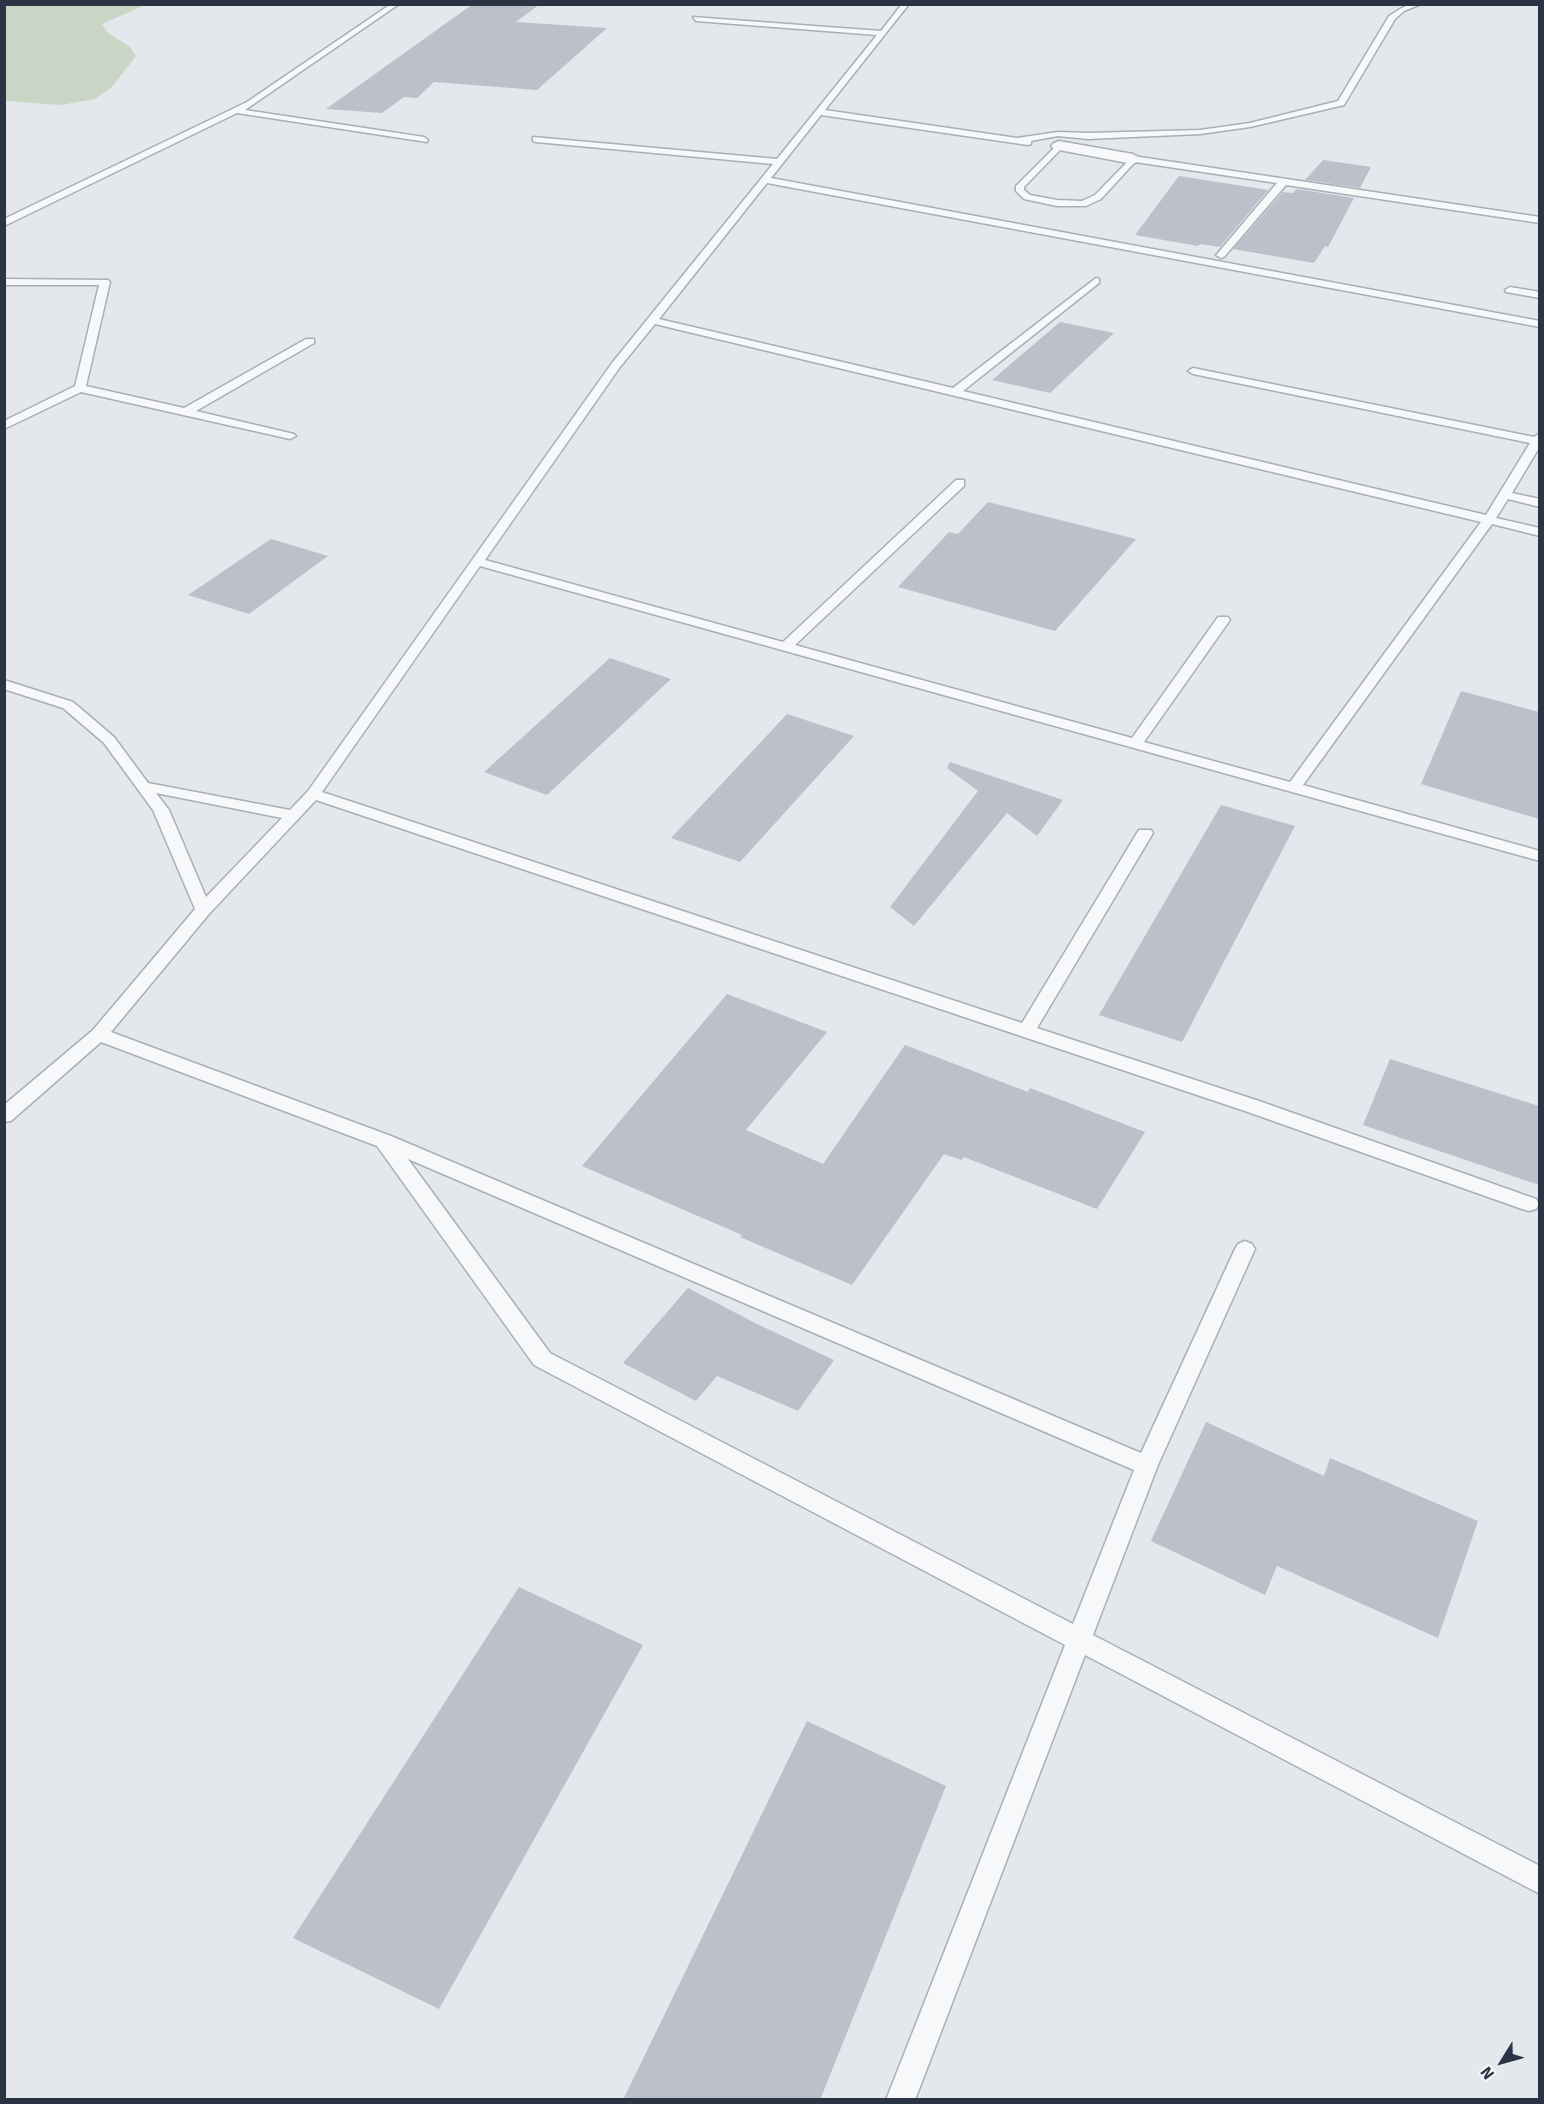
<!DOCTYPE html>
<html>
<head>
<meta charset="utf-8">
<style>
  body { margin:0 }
  #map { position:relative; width:1544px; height:2104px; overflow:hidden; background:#e4e7ec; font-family:Signika,sans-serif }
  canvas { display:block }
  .frame { position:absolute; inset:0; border:6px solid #2b3445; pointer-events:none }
  .north { position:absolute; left:1472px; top:2032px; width:60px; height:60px; -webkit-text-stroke:4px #f4f6f9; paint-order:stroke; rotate:233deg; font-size:16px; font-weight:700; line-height:24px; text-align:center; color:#2b3445 }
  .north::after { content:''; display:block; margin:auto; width:21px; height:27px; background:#2b3445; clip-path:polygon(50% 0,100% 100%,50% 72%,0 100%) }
</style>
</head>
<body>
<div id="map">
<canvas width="1544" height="2104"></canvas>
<div class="frame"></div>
<div class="north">N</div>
</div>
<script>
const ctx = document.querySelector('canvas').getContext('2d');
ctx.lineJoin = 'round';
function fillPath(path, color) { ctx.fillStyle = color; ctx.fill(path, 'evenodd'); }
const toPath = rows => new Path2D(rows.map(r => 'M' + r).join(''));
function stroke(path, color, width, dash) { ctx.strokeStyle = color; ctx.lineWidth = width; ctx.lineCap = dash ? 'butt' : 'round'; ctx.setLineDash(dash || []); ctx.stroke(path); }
const green = toPath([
  [4,5,145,5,102,24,107,32,130,47,136,56,111,88,95,99,61,105,5,101]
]);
const building = toPath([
  [473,4,540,4,516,22,607,28,537,90,434,82,417,98,404,97,382,113,326,109],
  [1323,160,1371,167,1360,188,1305,180],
  [1179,176,1268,190,1220,247,1200,244,1198,246,1135,235],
  [1297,189,1354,198,1328,247,1325,246,1314,263,1233,249,1283,192,1293,193],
  [1060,322,1114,333,1050,393,992,380],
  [988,502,1136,539,1055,631,898,587,949,532,958,534],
  [271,539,328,556,249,614,188,595],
  [610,658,671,679,547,795,484,772],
  [1461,691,1539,712,1539,819,1421,784],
  [787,714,854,736,740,862,671,838],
  [950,762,1063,800,1037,836,1007,813,914,926,890,907,978,791,947,768],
  [1221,805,1295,826,1182,1042,1099,1015],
  [727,994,827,1032,746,1130,823,1164,905,1045,1028,1092,1030,1088,1145,1132,1097,1209,964,1157,961,1160,944,1154,852,1285,740,1237,742,1235,582,1166],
  [1390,1059,1539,1106,1539,1185,1363,1125],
  [688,1288,757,1324,834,1360,798,1411,717,1376,696,1401,623,1363],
  [1206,1422,1324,1476,1330,1458,1478,1521,1438,1638,1277,1566,1265,1595,1151,1541],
  [519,1587,643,1645,439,2009,293,1938],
  [807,1721,946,1786,820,2100,623,2100]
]);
const lane = toPath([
  [391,4,399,4,245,110,424,137,428,140,427,142,237,113,4,226,4,219,247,102,391,4],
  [902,4,909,4,825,110,1017,138,1058,132,1088,133,1200,130,1250,123,1338,101,1389,16,1400,9,1410,4,1421,4,1404,11,1395,19,1344,105,1250,127,1200,134,1088,139,1058,136,1031,141,1031,144,1028,145,821,115,771,178,1540,321,1540,327,767,183,659,319,953,388,1096,278,1099,279,1099,283,963,391,1486,515,1530,443,1193,374,1188,371,1193,368,1534,437,1540,433,1540,446,1512,493,1540,499,1540,507,1508,499,1496,518,1540,528,1540,536,1492,524,1303,785,1540,851,1540,861,480,566,322,792,1022,1023,1137,833,1139,830,1151,830,1153,833,1037,1028,1259,1101,1536,1199,1539,1204,1536,1209,1529,1211,1522,1209,1245,1111,316,800,209,914,111,1032,391,1136,1141,1453,1235,1249,1238,1244,1245,1241,1252,1244,1255,1249,1158,1465,1093,1635,1540,1866,1540,1894,1085,1655,915,2100,886,2100,1065,1645,534,1365,377,1146,101,1042,11,1121,4,1122,4,1105,93,1030,195,909,153,810,104,743,63,708,4,689,4,680,73,702,114,737,148,783,290,810,308,791,612,363,773,164,536,142,533,141,533,137,777,159,877,35,696,21,693,17,881,31,902,4],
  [655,324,1481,522,1290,782,1144,742,1230,620,1228,617,1218,617,1132,738,795,645,964,486,964,480,956,480,783,642,485,560,620,367,655,324],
  [156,793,282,818,206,897,169,810,156,793],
  [408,1159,1134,1470,1073,1624,550,1353,408,1159],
  [1059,143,1063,146,1062,148,1024,187,1024,190,1030,195,1057,200,1082,201,1095,195,1133,156,1540,217,1540,223,1286,185,1224,257,1221,258,1216,255,1218,253,1277,183,1135,162,1101,199,1086,206,1057,206,1024,199,1016,191,1016,186,1059,143],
  [4,279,108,280,110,282,86,386,184,408,306,339,314,339,314,343,196,411,294,434,296,436,290,439,81,392,4,429,4,421,75,386,99,285,4,285,4,279],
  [1510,287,1540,292,1540,298,1506,292,1505,290,1510,287]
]);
const street = toPath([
  [1059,141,1133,154,1141,159,1133,164,1054,149,1051,146,1054,143,1059,141]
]);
fillPath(green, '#c9d6c5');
fillPath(building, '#bbc0ca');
stroke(lane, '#a9aeb7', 3);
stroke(street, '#a9aeb7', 3);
fillPath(lane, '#f7f8fa');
fillPath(street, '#f7f8fa');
</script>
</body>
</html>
